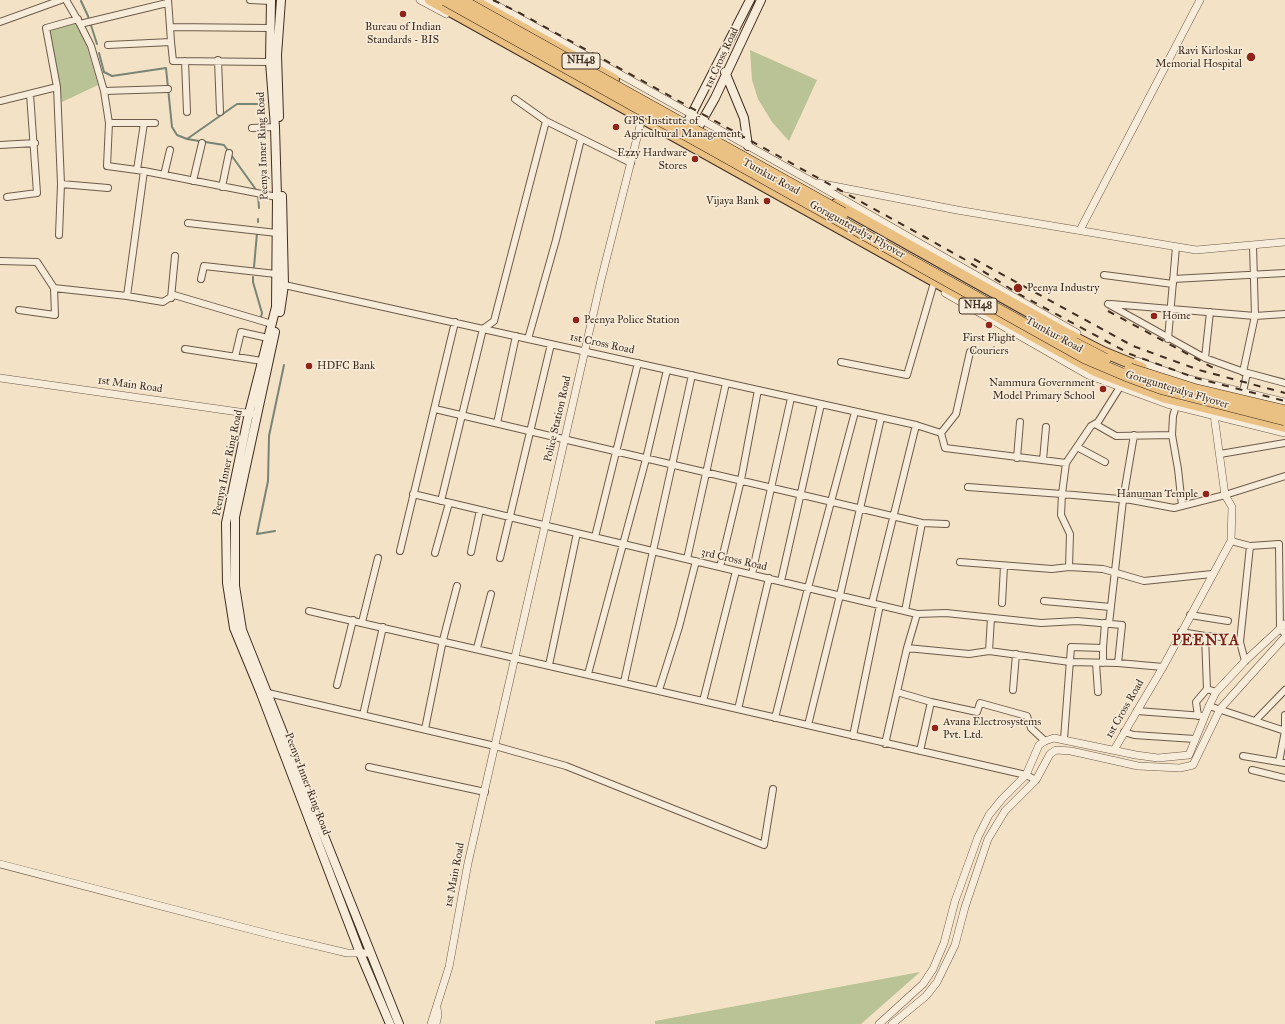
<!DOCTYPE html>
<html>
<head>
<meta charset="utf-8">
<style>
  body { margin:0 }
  canvas { display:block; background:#f3e2c6 }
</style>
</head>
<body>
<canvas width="1285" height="1024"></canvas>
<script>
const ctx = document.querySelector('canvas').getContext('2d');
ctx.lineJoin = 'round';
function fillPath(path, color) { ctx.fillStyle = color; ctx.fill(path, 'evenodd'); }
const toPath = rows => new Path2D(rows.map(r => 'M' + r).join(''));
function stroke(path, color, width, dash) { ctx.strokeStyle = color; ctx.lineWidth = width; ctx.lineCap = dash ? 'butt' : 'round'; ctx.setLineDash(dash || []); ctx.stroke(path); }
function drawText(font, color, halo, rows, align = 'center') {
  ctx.font = font + ' "IM FELL Great Primer",serif'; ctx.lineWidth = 3; ctx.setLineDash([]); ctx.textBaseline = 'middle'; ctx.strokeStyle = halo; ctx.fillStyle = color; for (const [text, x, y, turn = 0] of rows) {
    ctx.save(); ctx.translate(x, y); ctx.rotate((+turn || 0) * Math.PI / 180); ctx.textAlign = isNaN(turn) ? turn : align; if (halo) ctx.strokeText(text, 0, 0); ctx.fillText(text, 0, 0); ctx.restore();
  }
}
const green = toPath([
  [78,17,98,85,62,102,46,25],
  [750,50,817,80,789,141,772,122,758,99,752,80],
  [920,972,861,1024,655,1024,655,1021]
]);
const stream = toPath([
  [81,1,88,16,97,44],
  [99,53,104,72,112,76,166,68,172,127,177,135,187,139,224,145,257,191],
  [187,139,237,104,262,104],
  [258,195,259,208],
  [258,222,258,219],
  [254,267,257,233],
  [253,277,253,282,262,313,261,317],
  [275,531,257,534,268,481,269,436,284,365]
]);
const minor = toPath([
  [66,0,80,24,167,3],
  [168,0,170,27,270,28],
  [250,0,271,1],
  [0,22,61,0],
  [80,24,91,46,104,91,109,123,107,166,144,171,277,197],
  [170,27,171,42],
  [108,45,171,42,173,61,270,62],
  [218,60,220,112],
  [185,61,187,112],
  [57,87,46,28,78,19],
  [104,91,168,89],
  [515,99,546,121],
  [0,101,57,87,61,184,59,235],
  [109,123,155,123],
  [252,128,275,127],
  [0,145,35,143],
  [137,170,144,123],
  [144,171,127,296,163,302,174,295,272,324],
  [164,175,170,150],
  [193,181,202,143],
  [61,184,108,188],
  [222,187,229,153],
  [7,197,37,193,30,94],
  [188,223,277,233],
  [0,261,37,262,54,288,55,315,19,310],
  [1104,275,1173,284],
  [201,279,204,266,276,274],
  [1173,279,1285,273],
  [280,284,916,425,941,433],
  [54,288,127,296],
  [171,298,175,256],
  [1108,304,1205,358,1244,372,1285,383],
  [1111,304,1255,316,1285,314],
  [528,339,556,240,581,139],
  [1168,339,1176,247],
  [185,349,262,361],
  [970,352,956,414,941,433,945,448,1066,463],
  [235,357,241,332,268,338],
  [1205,358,1210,312],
  [841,362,907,375,933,286],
  [1243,372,1255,316,1253,245],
  [1243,392,1247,373],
  [1176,406,1173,416,1172,435,1178,469,1182,506],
  [435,409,922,523,946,524],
  [497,423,516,336],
  [1095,424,1116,436,1172,435],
  [1077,447,1105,462],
  [1220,454,1285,443],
  [1017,458,1020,422],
  [1043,460,1046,427],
  [968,487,1062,494,1066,463,1091,426,1098,422,1120,387],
  [413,494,917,614,946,613,1041,623,1077,621,1122,625,1118,663,1163,667],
  [441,501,483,329,494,321,546,121,631,163],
  [595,537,638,363],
  [1231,541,1250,546,1279,544,1280,629,1285,634],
  [400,551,455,322],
  [471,552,480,510],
  [435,553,449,503],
  [500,558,551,344],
  [687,559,726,383],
  [960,562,1052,569,1069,567,1070,534,1061,515,1062,494,1131,500,1174,508,1225,495,1285,476],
  [720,567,741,480,758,390],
  [1069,567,1103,569,1144,581,1212,574],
  [752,574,791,398],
  [781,581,821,404],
  [1044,601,1111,607],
  [872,603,916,425],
  [1002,603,1004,566],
  [309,611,1026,775,1036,780],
  [905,611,922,523],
  [1190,615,1228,621],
  [362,622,378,558],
  [1109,624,1123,500,1134,435],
  [1181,632,1205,636,1207,689,1216,692],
  [1205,636,1222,637],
  [477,648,491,594],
  [907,648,969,654,989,651,1070,662,1118,663],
  [1103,648,1105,623],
  [989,651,991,618],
  [1245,661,1240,642,1250,546],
  [1096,663,1098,692],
  [549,665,577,533],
  [588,674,646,459,667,370],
  [624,682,692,375],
  [337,685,353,620],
  [659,690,679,627,696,561],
  [1013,690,1016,654],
  [897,692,931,702],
  [268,693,495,746,566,766,764,845,773,789],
  [703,701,736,571],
  [1209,706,1285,731],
  [738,709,769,578],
  [1137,711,1204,716],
  [363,715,383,627],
  [1198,716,1196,702,1207,689],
  [775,718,808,588,855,412],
  [1255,721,1285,690],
  [808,725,840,595,881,418],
  [425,729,443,640,457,586],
  [1124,732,1134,735,1195,739],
  [853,736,880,605],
  [1064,739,1071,647,1103,648,1103,663],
  [885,744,907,648,917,614],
  [920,751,931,702,977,712,980,703,1027,716,1031,728,1045,741],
  [1243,756,1285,763],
  [1279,762,1285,731,1285,715],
  [369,767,485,792],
  [1252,770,1285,778]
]);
const tertiary = toPath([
  [420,0,446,14],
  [487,0,811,181,1077,333],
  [818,183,957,210,1196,250,1285,242],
  [1080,230,1200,0],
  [945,293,1088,375,1167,404,1285,433],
  [1137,361,1185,378,1285,402],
  [0,378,253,414],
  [1114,750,1163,667,1231,541,1232,507,1225,495,1214,415],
  [0,864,276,936,347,953,369,953],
  [431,1024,449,967,468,863,601,280,643,114],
  [436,1024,438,1015,437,1008],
  [879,1024,923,984,933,969,944,943,955,901,978,837,989,815,1002,799,1026,775,1039,745,1045,741,1054,738,1136,755,1158,758,1189,755,1209,706,1216,692,1245,661,1285,624],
  [892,1024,926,996,937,982,955,945,965,907,988,839,1005,811,1036,780,1050,754,1056,750,1071,751,1138,766,1180,768,1193,765,1220,709,1285,637]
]);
const secondary = toPath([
  [271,0,270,62,275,127,277,197,276,307,249,413,226,523,227,583,234,628,260,691,360,953,390,1024],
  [725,72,744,118,748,146],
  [279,117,277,55,281,0],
  [684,129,750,0],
  [694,135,715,98,761,0],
  [280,312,284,285,282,196],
  [275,332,235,517,235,586,242,630,399,1024]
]);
const trunk = toPath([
  [430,0,1095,371,1166,398,1285,427],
  [473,0,614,79],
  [836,204,1066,333,1103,352,1142,368]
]);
const rail = toPath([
  [493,0,516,11,923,236,964,259,1017,293,1130,354,1196,378,1285,401],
  [974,259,1133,346,1199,370,1285,393],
  [1108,311,1219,371]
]);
const motorwayBridge = toPath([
  [445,0,1085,358,1125,375,1163,389,1285,420],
  [461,0,843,213],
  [1074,343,1105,359],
  [1130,369,1193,389,1285,411]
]);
const markers = [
  [403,14,4,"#8f2418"],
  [1251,57,5,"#8f2418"],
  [616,127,4,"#8f2418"],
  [695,159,4,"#8f2418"],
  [767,201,4,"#8f2418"],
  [1018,288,5,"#8f2418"],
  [1154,316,4,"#8f2418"],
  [576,320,4,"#8f2418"],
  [989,325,4,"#8f2418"],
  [309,366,4,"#8f2418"],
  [1103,389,4,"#8f2418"],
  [1206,494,4,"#8f2418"],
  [935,728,4,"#8f2418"]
];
const shields = [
  [581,61,38],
  [978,306,38]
];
const shieldNames = [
  ["NH48",581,61],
  ["NH48",978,306]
];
const poiNames = [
  ["Bureau of Indian",403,27,"center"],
  ["Standards - BIS",403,40,"center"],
  ["Ravi Kirloskar",1242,51,"right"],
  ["Memorial Hospital",1242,64,"right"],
  ["GPS Institute of",624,121],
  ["Agricultural Management",624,134],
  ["Ezzy Hardware",687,153,"right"],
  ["Stores",687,166,"right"],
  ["Vijaya Bank",759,201,"right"],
  ["Peenya Industry",1027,288],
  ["Home",1162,316],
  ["Peenya Police Station",584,320],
  ["First Flight",989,338,"center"],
  ["Couriers",989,351,"center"],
  ["HDFC Bank",317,366],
  ["Nammura Government",1095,383,"right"],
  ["Model Primary School",1095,396,"right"],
  ["Hanuman Temple",1198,494,"right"],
  ["Avana Electrosystems",943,722],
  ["Pvt. Ltd.",943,735]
];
const streetNames = [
  ["1st Cross Road",722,58,-65],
  ["Peenya Inner Ring Road",263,146,-92],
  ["Tumkur Road",771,177,29],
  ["Goraguntepalya Flyover",857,230,29],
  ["Tumkur Road",1054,335,29],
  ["1st Cross Road",602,344,12],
  ["1st Main Road",130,385,8],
  ["Goraguntepalya Flyover",1177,390,17],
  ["Police Station Road",558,419,-77],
  ["Peenya Inner Ring Road",228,463,-78],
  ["3rd Cross Road",734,560,13],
  ["1st Cross Road",1125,709,-60],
  ["Peenya Inner Ring Road",307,784,69],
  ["1st Main Road",455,875,-79]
];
const districtNames = [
  ["PEENYA",1206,641]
];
fillPath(green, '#bac395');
stroke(stream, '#788576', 2);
stroke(minor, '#6d5b4a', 8);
stroke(tertiary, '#6d5b4a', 8);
stroke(secondary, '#402e20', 10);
stroke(trunk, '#402e20', 12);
stroke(minor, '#f7ecda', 6);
stroke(tertiary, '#f7ecda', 7);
stroke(secondary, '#f7ecda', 8);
stroke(trunk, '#eac183', 10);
stroke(rail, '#402e20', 2, [7, 7]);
stroke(motorwayBridge, '#402e20', 12, []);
stroke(motorwayBridge, '#eac183', 11);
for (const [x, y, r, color] of markers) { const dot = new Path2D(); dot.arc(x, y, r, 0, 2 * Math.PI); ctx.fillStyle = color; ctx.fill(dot); stroke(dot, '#f7ecda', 1.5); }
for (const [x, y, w] of shields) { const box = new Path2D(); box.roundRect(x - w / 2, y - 8, w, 16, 3); ctx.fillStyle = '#f7ecda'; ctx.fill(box); stroke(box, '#402e20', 1); }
drawText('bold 10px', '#402e20', null, shieldNames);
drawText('11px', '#402e20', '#f7ecda', poiNames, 'left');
drawText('11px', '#402e20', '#f7ecda', streetNames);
ctx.letterSpacing = '1px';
drawText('bold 15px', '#7a1f14', '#f7ecda', districtNames);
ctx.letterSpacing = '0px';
</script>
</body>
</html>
